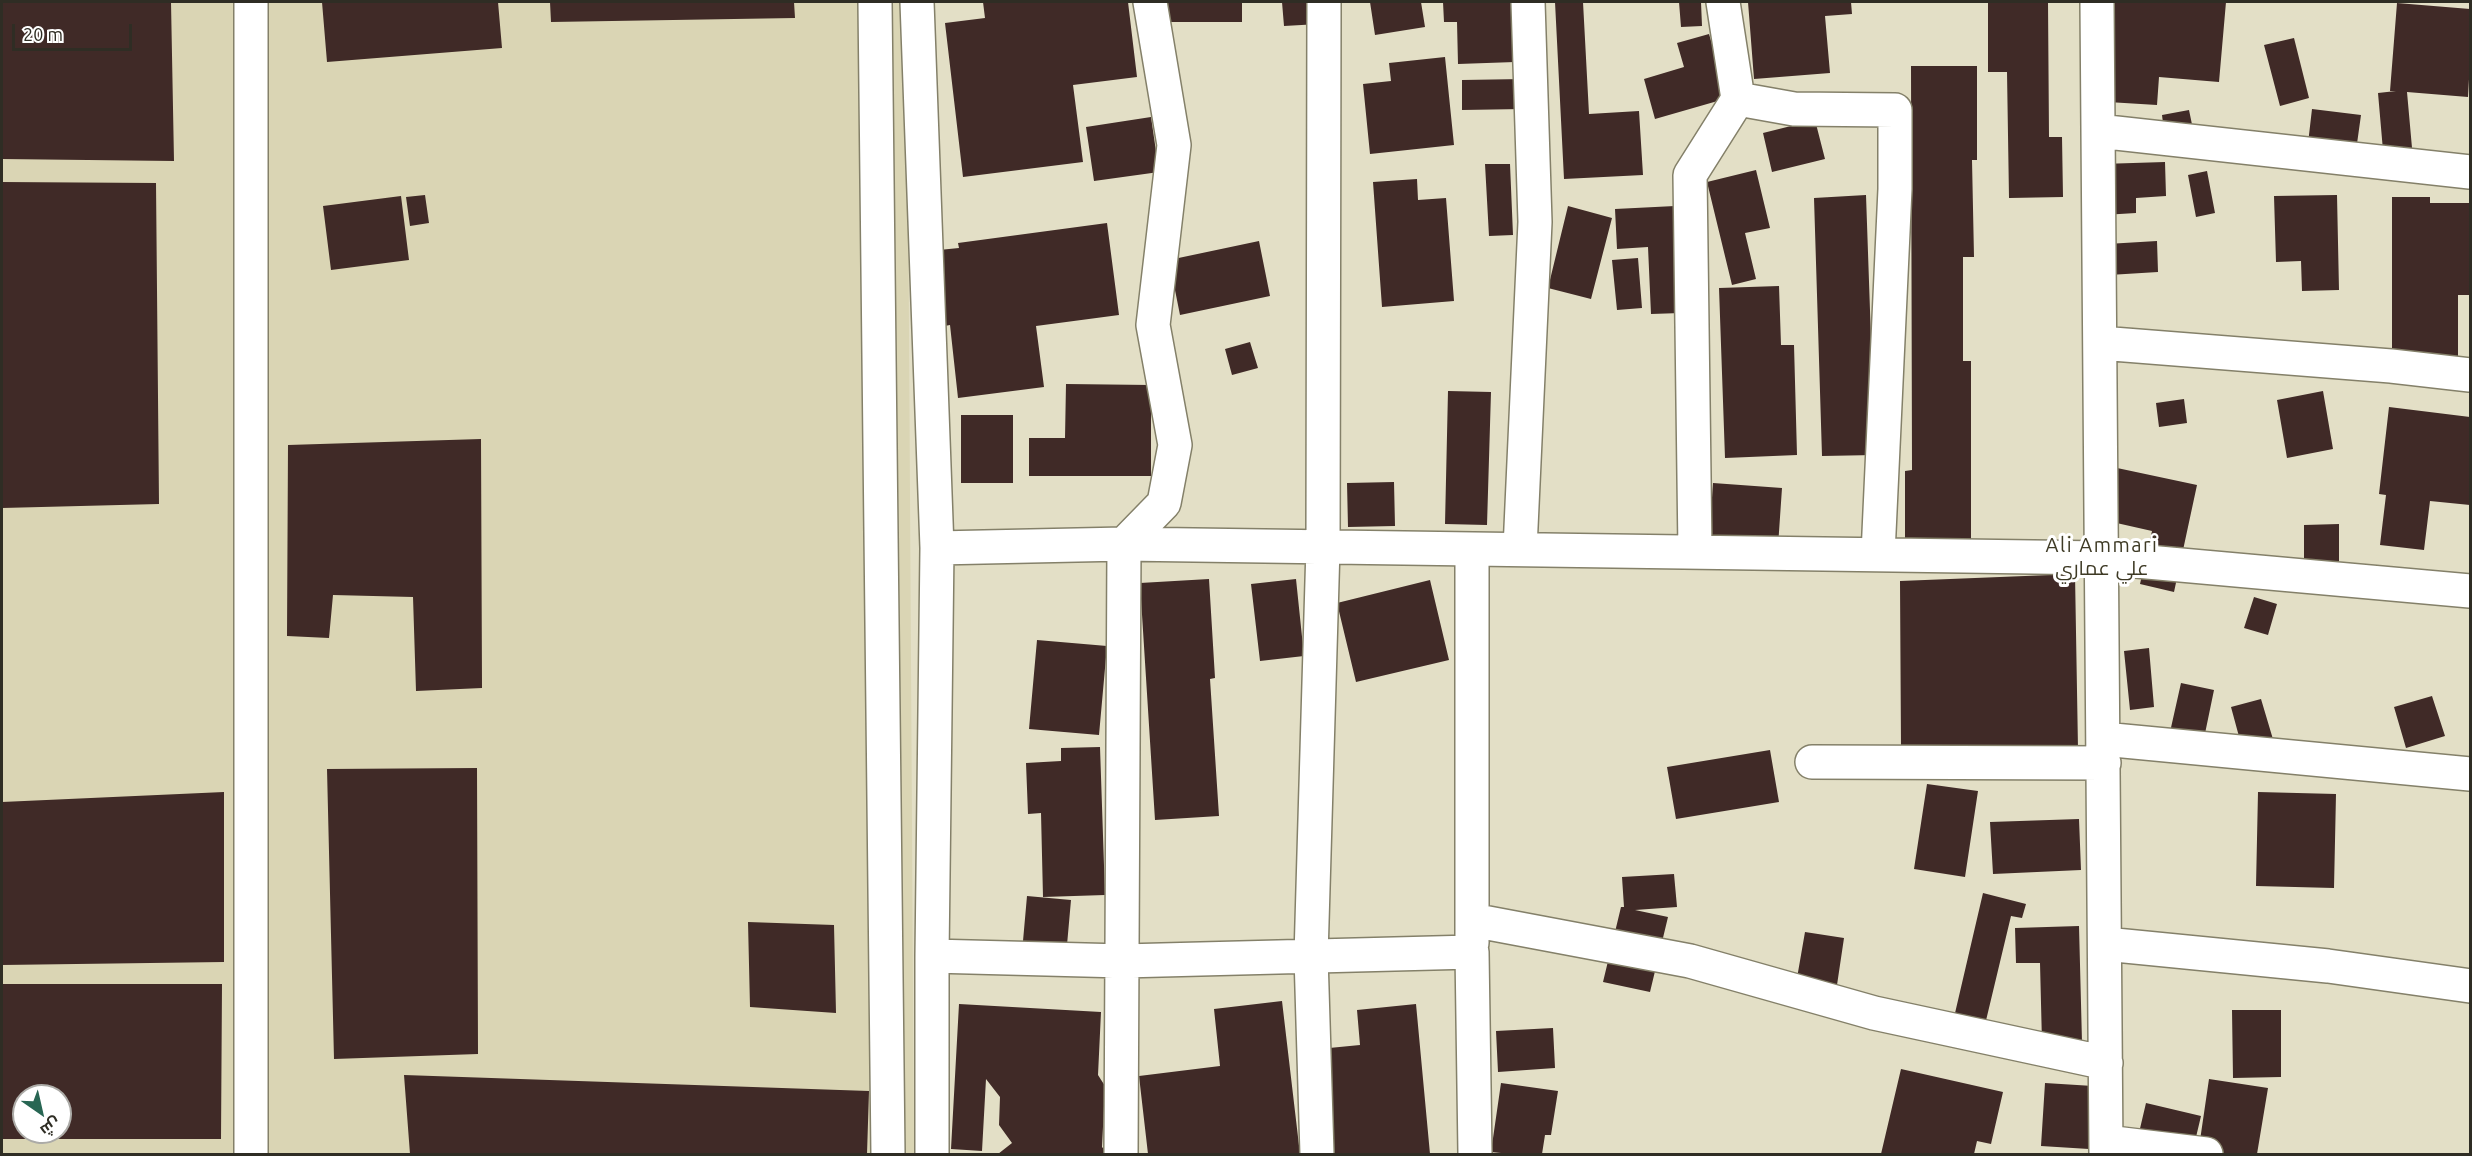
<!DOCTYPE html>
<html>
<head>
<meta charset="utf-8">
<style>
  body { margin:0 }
  #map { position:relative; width:2472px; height:1156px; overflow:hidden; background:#e3dfc6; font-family:Ubuntu,Cairo,sans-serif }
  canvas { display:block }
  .frame { position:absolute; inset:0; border:3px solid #2f2d24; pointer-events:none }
  .north { position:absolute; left:12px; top:1084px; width:60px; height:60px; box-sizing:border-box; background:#fff; border:2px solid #acaba7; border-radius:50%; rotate:146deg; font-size:16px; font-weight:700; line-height:24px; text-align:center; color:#2f2d24 }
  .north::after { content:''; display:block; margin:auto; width:21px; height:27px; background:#286653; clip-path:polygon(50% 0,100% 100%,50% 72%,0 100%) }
  .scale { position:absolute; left:12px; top:24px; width:120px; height:27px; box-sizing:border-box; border:3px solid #2f2d24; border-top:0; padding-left:8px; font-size:18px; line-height:21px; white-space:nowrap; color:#2f2d24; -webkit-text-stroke:4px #fff; paint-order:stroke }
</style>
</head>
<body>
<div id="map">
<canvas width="2472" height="1156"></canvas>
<div class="frame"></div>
<div class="north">ش</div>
<div class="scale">20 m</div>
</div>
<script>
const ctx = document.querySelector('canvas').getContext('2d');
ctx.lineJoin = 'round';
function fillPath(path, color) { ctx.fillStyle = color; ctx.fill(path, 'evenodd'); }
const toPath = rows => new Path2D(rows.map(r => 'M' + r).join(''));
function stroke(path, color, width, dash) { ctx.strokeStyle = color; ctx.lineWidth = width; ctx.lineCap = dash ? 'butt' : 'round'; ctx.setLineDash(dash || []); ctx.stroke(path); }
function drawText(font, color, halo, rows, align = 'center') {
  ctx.font = font + ' Ubuntu,Cairo,sans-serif'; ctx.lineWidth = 6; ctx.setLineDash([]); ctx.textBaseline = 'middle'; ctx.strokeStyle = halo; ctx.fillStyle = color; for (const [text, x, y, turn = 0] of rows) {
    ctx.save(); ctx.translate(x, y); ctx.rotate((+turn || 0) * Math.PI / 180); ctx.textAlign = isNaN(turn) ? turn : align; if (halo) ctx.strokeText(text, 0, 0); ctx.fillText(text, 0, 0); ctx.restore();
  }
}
const built = toPath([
  [2,2,907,2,914,1154,2,1154],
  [24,1096,60,1096,60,1132,24,1132]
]);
const building = toPath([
  [2,2,171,2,174,161,2,159],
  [322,2,498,2,502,48,327,62],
  [550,2,794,2,795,18,551,22],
  [983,2,1128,2,1137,77,1073,85,1083,162,963,177,945,23,985,18],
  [1161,2,1242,2,1242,22,1161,22],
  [1282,2,1318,2,1319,24,1284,26],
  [1370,2,1421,2,1425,27,1375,35],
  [1443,2,1513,2,1515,62,1458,64,1457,22,1444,22],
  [1555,2,1583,2,1589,114,1639,111,1643,175,1564,179],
  [1679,2,1701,2,1702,26,1681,27],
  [1748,2,1851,2,1852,14,1825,16,1830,73,1754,79],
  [1988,2,2048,2,2049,137,2062,137,2063,197,2009,198,2007,72,1988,72],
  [2101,2,2226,2,2219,82,2159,77,2157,105,2108,102],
  [2397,3,2470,9,2470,61,2468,97,2407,92,2413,159,2384,162,2378,93,2396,91,2390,91],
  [1709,34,1728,98,1655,119,1644,79,1684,67,1677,43],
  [2294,38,2309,98,2280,106,2264,45],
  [1445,57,1454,145,1370,154,1363,84,1391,81,1389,63],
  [1911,66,1977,66,1977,160,1972,160,1974,257,1963,257,1963,361,1971,361,1971,560,1905,560,1905,471,1912,470],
  [1523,79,1523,109,1462,110,1462,80],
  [2312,109,2361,115,2355,158,2307,152],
  [2189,110,2194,134,2165,139,2162,115],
  [1151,117,1159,172,1094,181,1086,127],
  [1815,120,1825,159,1772,172,1763,133],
  [2165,162,2166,196,2136,198,2136,213,2103,215,2101,164],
  [1485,164,1510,164,1513,235,1489,236],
  [1756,170,1770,228,1745,233,1756,279,1732,285,1707,182],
  [2207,171,2215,213,2196,217,2188,175],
  [1417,179,1418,200,1446,198,1454,301,1382,307,1373,182],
  [2,182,156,183,159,504,2,508],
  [425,195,429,223,410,226,406,197],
  [1866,195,1875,455,1822,456,1814,198],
  [2337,195,2339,290,2302,291,2301,261,2276,262,2274,196],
  [401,196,409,260,331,270,323,206],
  [2392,197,2430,197,2430,203,2470,203,2470,295,2458,295,2458,382,2392,382],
  [1568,206,1612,218,1591,299,1548,288],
  [1675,206,1681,313,1651,314,1648,247,1617,249,1615,209],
  [1107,223,1119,315,1036,326,1044,387,958,398,950,325,939,327,929,251,959,248,958,243],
  [1259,241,1270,296,1180,315,1169,260],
  [2157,241,2158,272,2109,275,2107,244],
  [1638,258,1642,308,1617,310,1612,260],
  [1779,286,1781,345,1794,345,1797,455,1725,458,1719,288],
  [1250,342,1258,368,1232,375,1225,349],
  [1066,384,1151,385,1151,476,1029,476,1029,438,1065,438],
  [1448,391,1491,392,1487,525,1445,524],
  [2323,391,2333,449,2287,458,2277,400],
  [2184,399,2187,423,2159,427,2156,403],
  [2389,407,2470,417,2470,505,2430,501,2424,550,2380,545,2386,495,2379,494],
  [961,415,1013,415,1013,483,961,483],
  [481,439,482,688,416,691,413,597,333,595,329,638,287,636,288,445],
  [2103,465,2197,485,2174,592,2140,584,2152,531,2090,517],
  [1394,482,1395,526,1348,527,1347,483],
  [1713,483,1782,488,1777,561,1708,557],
  [2339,524,2339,565,2304,565,2304,525],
  [2075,574,2078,749,1901,748,1900,581],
  [1209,579,1215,678,1210,679,1219,816,1155,820,1140,583],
  [1296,579,1304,656,1260,661,1251,584],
  [1430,580,1449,660,1356,682,1337,603],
  [2254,597,2277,604,2268,635,2244,628],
  [1037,640,1107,646,1099,735,1029,729],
  [2149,648,2154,707,2130,710,2124,651],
  [2181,683,2214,690,2202,748,2168,741],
  [2432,696,2445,736,2406,748,2394,707],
  [2261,699,2275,746,2244,755,2231,707],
  [1100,747,1105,895,1043,897,1041,813,1028,814,1026,763,1061,761,1061,748],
  [1770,750,1779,802,1676,819,1667,767],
  [477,768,478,1054,334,1059,327,769],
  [1927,784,1978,791,1965,877,1914,869],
  [224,792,224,962,2,965,2,802],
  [2258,792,2336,794,2334,888,2256,886],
  [2079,819,2081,870,1993,874,1990,822],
  [1674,874,1677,907,1635,910,1668,917,1650,992,1603,982,1621,907,1624,907,1622,877],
  [1983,893,2026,904,2022,918,2011,916,1983,1033,1952,1026],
  [1027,896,1071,900,1067,945,1023,941],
  [748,922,834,925,836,1013,750,1007],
  [2079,926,2082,1042,2042,1043,2040,963,2016,963,2015,928],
  [1805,932,1844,938,1837,985,1797,978],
  [2,984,222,984,221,1139,2,1139],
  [24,1096,60,1096,60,1132,24,1132],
  [1282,1001,1300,1154,1148,1154,1139,1076,1220,1066,1214,1009],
  [959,1004,1101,1012,1098,1075,1105,1086,1102,1147,1108,1154,998,1154,1012,1143,999,1125,1000,1097,986,1079,982,1151,951,1149],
  [1416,1004,1430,1154,1328,1154,1319,1049,1360,1045,1357,1010],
  [2232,1010,2281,1010,2281,1077,2233,1078],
  [1553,1028,1555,1068,1498,1072,1496,1031],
  [1901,1069,2003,1092,1991,1144,1977,1141,1974,1154,1881,1154],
  [404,1075,869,1091,867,1154,410,1154],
  [2209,1079,2268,1088,2257,1154,2198,1154],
  [1501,1083,1558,1091,1551,1135,1545,1135,1542,1154,1511,1154,1491,1152],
  [2045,1083,2093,1086,2089,1149,2041,1146],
  [2146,1103,2201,1116,2192,1154,2134,1154]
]);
const minor = toPath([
  [875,2,888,1154],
  [917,2,937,548,932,956,932,1154],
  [2097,2,2106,1154],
  [1738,99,1794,109,1895,110,1895,189,1878,554],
  [2098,131,2470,172],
  [2100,343,2391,366,2470,375],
  [937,548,1124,544,2103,558,2470,591],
  [1472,549,1472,943],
  [1520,549,1535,222,1528,2],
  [1695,552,1690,175,1738,99,1723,2],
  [2103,739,2470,774],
  [1812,762,2104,763],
  [1472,920,1690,961,1874,1013,2106,1063],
  [2105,944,2328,966,2470,986],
  [932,956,1123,961,1472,952,1475,1154],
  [2106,1142,2206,1154],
  [251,1154,251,2],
  [1121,1154,1124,544,1164,503,1175,445,1153,325,1174,145,1150,2],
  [1317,1154,1311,956,1323,547,1324,2]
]);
const quarterNames = [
  ["Ali Ammari",2102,545],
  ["علي عماري",2102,568]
];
fillPath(built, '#dad5b4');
fillPath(building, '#402a27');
stroke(minor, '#848069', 36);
stroke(minor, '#fff', 33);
ctx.letterSpacing = '1.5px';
drawText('20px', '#3e3a25', '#fff', quarterNames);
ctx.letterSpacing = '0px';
</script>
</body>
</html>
